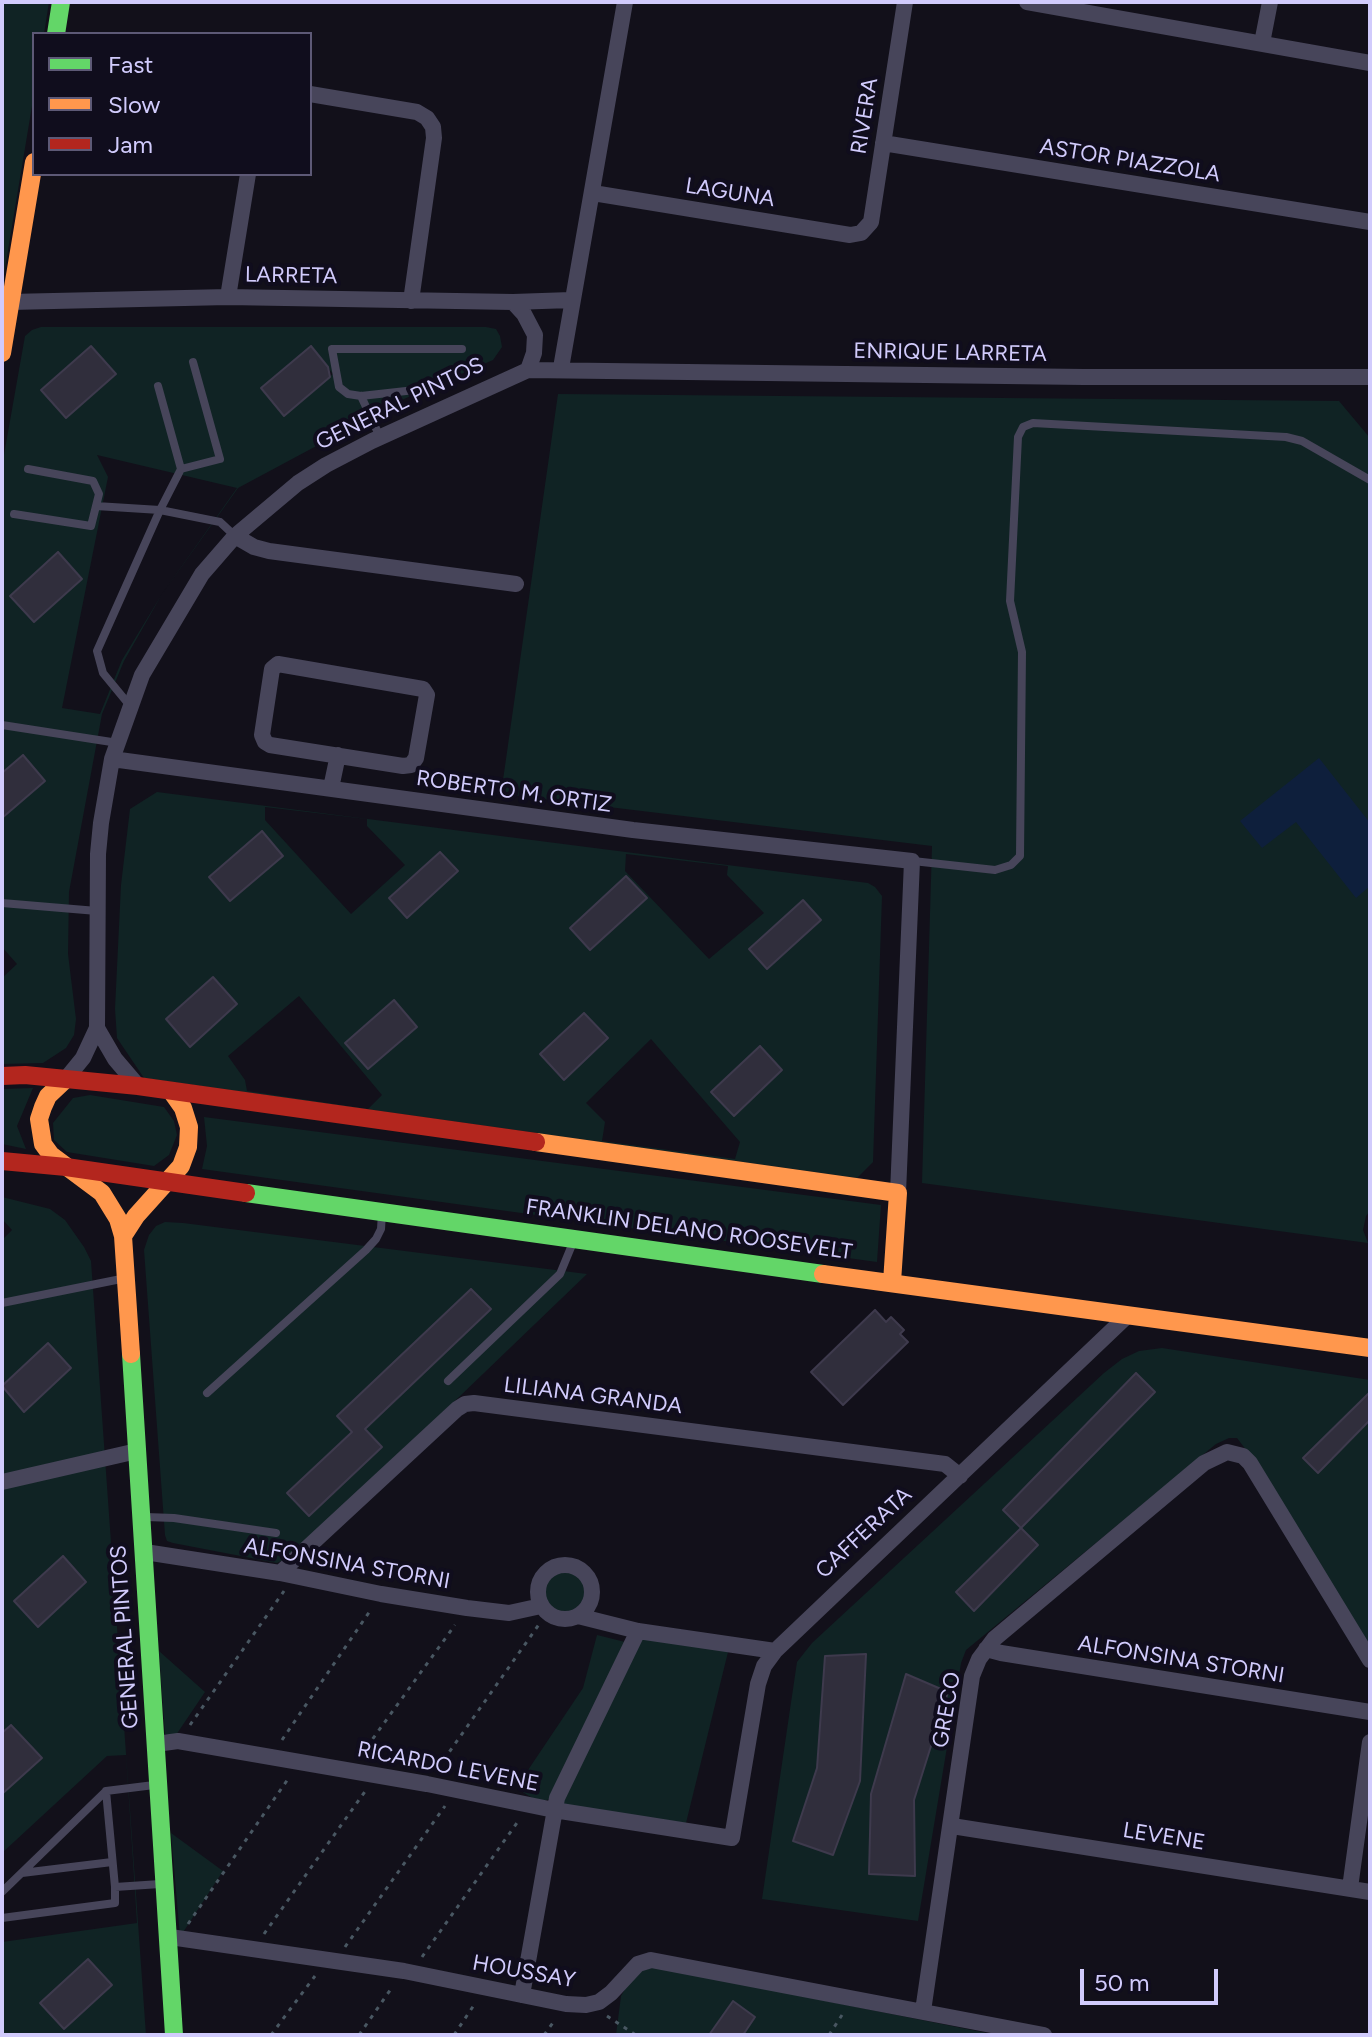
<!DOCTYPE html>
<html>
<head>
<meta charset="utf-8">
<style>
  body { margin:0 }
  #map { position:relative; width:1372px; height:2037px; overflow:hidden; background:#12101a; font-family:Figtree,sans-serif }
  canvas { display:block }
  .frame { position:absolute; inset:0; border:4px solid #d1cbfc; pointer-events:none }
  .legend { position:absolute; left:32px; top:32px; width:280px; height:144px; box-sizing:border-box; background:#100d1d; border:2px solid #5d5976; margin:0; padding:10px 14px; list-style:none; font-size:24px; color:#d1cbfc }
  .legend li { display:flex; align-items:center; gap:16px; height:40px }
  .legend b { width:40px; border:2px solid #5d5976 }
  .scale { position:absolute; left:1080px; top:1969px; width:138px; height:36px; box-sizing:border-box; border:4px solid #d1cbfc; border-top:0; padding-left:10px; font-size:24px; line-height:28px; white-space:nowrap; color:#d1cbfc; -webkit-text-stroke:6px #100d1d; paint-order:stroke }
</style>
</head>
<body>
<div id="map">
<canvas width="1372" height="2037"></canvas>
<div class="frame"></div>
<ul class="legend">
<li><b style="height:10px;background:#63d668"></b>Fast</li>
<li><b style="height:10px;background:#ff974d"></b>Slow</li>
<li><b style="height:10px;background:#b3261e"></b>Jam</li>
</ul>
<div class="scale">50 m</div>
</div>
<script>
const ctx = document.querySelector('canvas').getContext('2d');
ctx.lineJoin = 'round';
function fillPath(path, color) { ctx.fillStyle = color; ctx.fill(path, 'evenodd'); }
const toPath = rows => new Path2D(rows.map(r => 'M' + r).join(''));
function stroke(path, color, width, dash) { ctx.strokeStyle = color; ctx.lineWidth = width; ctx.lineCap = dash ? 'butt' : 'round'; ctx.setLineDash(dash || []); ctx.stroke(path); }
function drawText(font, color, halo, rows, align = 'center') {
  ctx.font = font + ' Figtree,sans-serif'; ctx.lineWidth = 8; ctx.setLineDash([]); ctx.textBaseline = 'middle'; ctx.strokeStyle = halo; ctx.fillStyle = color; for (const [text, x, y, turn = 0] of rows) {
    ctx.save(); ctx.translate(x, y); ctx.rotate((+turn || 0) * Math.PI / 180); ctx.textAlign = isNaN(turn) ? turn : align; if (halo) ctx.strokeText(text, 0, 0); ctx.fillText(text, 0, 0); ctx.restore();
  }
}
const green = toPath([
  [2,2,49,2,44,34,34,34,34,94,2,286],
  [41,327,486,327,496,329,500,336,502,347,493,360,404,399,238,488,162,594,124,661,102,714,69,892,68,954,76,1019,74,1035,66,1048,43,1063,2,1064,2,978,17,964,2,947,2,818,45,781,23,755,2,773,2,466,25,336,32,330],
  [91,346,116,375,66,418,41,390],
  [311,347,333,374,284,416,261,388],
  [97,455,237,488,162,594,122,660,100,714,62,708,108,477],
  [58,552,82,579,34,622,10,596],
  [558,394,1339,401,1370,438,1370,1211,1366,1216,1363,1230,1368,1243,922,1183,932,846,501,794],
  [157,792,868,883,875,887,882,896,873,1162,857,1178,144,1078,117,1038,115,1009,121,885,130,809],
  [265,807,367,819,367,826,405,865,351,914,265,820],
  [262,831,283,855,230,901,210,876],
  [440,852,458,871,407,918,389,898],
  [626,854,728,866,727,875,764,913,709,959,625,871],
  [626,876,646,898,591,950,571,927],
  [803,900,820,920,766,968,749,949],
  [213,977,237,1005,190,1046,166,1020],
  [299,996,382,1095,368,1109,247,1091,245,1080,228,1056],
  [395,1001,417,1027,368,1069],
  [584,1013,608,1038,564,1079,541,1054],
  [651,1039,740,1142,735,1159,602,1141,605,1122,586,1103],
  [759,1047,782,1070,734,1116,712,1092],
  [33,1088,17,1126,26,1149,2,1144,2,1089],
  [90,1095,164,1107,174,1121,177,1135,169,1155,154,1166,67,1152,54,1140,53,1123,73,1098],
  [204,1117,881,1205,877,1262,202,1169,207,1146],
  [2,1197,50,1209,65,1220,84,1247,91,1261,146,2035,2,2035,2,1942,137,1923,126,1755,107,1756,2,1853,2,1794,41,1757,11,1725,2,1733,2,1388,25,1412,71,1368,48,1343,2,1386,2,1240,12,1230,2,1219],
  [63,1557,86,1583,38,1626],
  [88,1959,112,1985,64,2029,41,2003],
  [165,1222,183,1223,587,1274,459,1397,285,1559,277,1563,173,1543,167,1541,165,1535,144,1250,149,1235,156,1226],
  [471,1289,490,1310,365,1429,381,1447,309,1516,287,1493,351,1432,337,1416],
  [1162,1348,1370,1380,1370,1392,1318,1472,1370,1421,1370,1650,1250,1455,1237,1438,1229,1438,1216,1444,966,1650,961,1663,918,1921,762,1899,797,1662,812,1643,1104,1373,1122,1359,1139,1351],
  [1135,1373,1154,1392,1021,1528,1003,1510],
  [1021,1528,1038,1545,974,1611,957,1593],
  [865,1655,856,1791,833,1855,793,1841,817,1768,825,1657],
  [948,1692,914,1800,915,1875,869,1874,871,1794],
  '543 1593a22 22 0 1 1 44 0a22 22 0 1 1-44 0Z',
  [597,1635,625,1642,550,1799,539,1802,516,1788,583,1688],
  [639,1639,729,1648,686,1823,563,1807,561,1801],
  [159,1651,205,1692,174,1738,165,1734],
  [171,1833,223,1871,180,1937],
  [656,1967,997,2035,616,2035,621,1996,629,1982,642,1970]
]);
const water = toPath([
  [1319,758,1370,823,1370,886,1356,898,1296,822,1262,848,1240,821]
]);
const building = toPath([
  [91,346,116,374,66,418,41,390,91,346],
  [311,346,328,367,330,377,284,416,261,388,311,346],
  [58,552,82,579,34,622,10,596,58,552],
  [23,755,45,781,2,818,2,773,23,755],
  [262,831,283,856,230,901,209,877,262,831],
  [440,852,458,871,407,918,389,898,440,852],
  [626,876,647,898,590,950,570,928,626,876],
  [803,900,821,920,767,969,749,949,803,900],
  [213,977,237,1004,190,1047,166,1019,213,977],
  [394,1000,417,1027,368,1069,345,1043,394,1000],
  [584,1013,608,1038,564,1080,540,1054,584,1013],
  [760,1046,782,1070,734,1116,711,1092,760,1046],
  [471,1289,491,1309,365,1429,382,1447,309,1516,287,1493,352,1432,337,1416,471,1289],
  [875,1310,886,1322,891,1317,904,1330,900,1334,908,1342,843,1405,811,1372,875,1310],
  [48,1343,71,1368,24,1412,2,1386,48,1343],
  [1136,1373,1155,1392,1021,1528,1003,1510,1136,1373],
  [1370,1392,1370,1420,1318,1473,1303,1458,1370,1392],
  [1021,1528,1038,1545,974,1611,956,1592,1021,1528],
  [63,1556,86,1582,38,1627,14,1601,63,1556],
  [866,1654,860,1781,833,1855,793,1841,817,1768,825,1656,866,1654],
  [906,1674,948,1692,914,1800,915,1876,869,1874,871,1794,906,1674],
  [11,1725,42,1758,2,1794,2,1733,11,1725],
  [88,1959,112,1985,64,2029,40,2003,88,1959],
  [733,2001,755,2017,743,2035,709,2035,733,2001]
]);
const path = toPath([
  [190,1725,284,1591],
  [282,1740,372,1608],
  [361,1755,455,1625],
  [438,1768,540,1623],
  [188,1924,288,1779],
  [264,1934,366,1790],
  [345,1947,445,1806],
  [422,1957,519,1820],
  [607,2016,636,2035],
  [271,2035,315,1976],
  [359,2035,393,1986],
  [454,2035,476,2002],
  [544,2035,555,2020],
  [829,2035,842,2015]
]);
const lane = toPath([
  [415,390,361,396,348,394,339,387,332,349,462,349],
  [361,396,380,437],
  [181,469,220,459,193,362],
  [96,506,160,510,181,469,158,386],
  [14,514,91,526,99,494,93,481,28,469],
  [131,707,103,673,97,651,160,510,220,522,235,536],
  [2,725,118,743],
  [913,861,995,870,1011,865,1020,856,1022,652,1010,601,1018,437,1023,427,1033,423,1286,437,1302,441,1370,480],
  [2,903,97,911],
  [2,1303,121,1279],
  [448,1381,560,1274,574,1240],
  [207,1393,366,1250,376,1239,381,1229,382,1213],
  [146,1517,174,1518,276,1533],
  [106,1791,115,1887],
  [22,1873,112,1862],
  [2,1892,106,1791,154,1785],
  [2,1918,115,1903,115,1887,160,1884]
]);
const street = toPath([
  [1027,2,1370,63],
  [1262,43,1270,2],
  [310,94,417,112,427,118,433,127,434,138,411,301],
  [883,143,1370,222],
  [593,193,850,235,861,233,871,222,905,2],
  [228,297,248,174],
  [10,302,228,297,513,302,571,300],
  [513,302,524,314,535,335,534,353,528,370],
  [561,368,625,2],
  [235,536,254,547,269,551,516,584],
  [278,664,423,689,427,695,416,758,411,765,403,766,270,745,265,742,262,735,272,669,278,664],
  [112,759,633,830,912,861,898,1193],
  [331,788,338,755],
  [97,1028,115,1059,138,1086],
  [65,1080,83,1058,97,1028,98,854,101,823,112,759,142,675,202,574,235,536,298,483,326,465,372,441,528,370,1084,377,1370,377],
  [2,1482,137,1451],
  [145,1552,280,1573,381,1594,467,1608,509,1613,541,1606],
  '538 1592a27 27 0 1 1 54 0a27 27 0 1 1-54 0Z',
  [280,1573,457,1409,465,1404,474,1403,945,1464,960,1476],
  [578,1616,638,1631,775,1651],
  [986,1649,1001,1653,1370,1712],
  [156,1744,178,1741,427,1784,554,1810,732,1838,758,1684,764,1666,775,1651,1126,1317],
  [952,1826,1370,1892],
  [1350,1888,1370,1742],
  [170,1937,404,1971,566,2004,586,2005,599,2002,611,1993,638,1964,651,1960,1044,2035],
  [522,1995,557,1798,638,1631],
  [923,2011,972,1676,979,1659,994,1639,1204,1463,1227,1452,1243,1456,1250,1463,1370,1660]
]);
const fast = toPath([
  [56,34,61,2],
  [246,1193,823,1274],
  [131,1354,174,2035]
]);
const slow = toPath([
  [2,353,34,162],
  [65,1080,48,1096,43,1107,39,1119,43,1144,51,1155,102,1193,118,1219,123,1236,131,1354],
  [536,1142,898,1193,892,1282],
  [123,1236,136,1216,181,1166,188,1147,189,1127,183,1108,171,1091],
  [823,1274,1370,1348]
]);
const jam = toPath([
  [2,1076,25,1075,138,1086,536,1142],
  [2,1161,66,1167,246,1193]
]);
const streetNames = [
  ["RIVERA",865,116,-81],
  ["ASTOR PIAZZOLA",1130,161,9],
  ["LAGUNA",730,193,9],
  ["LARRETA",291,276,1],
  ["ENRIQUE LARRETA",950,353,1],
  ["GENERAL PINTOS",400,404,-26],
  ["ROBERTO M. ORTIZ",514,792,8],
  ["FRANKLIN DELANO ROOSEVELT",689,1230,8],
  ["LILIANA GRANDA",593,1396,7],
  ["CAFFERATA",864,1533,-43],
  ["ALFONSINA STORNI",347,1564,10],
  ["GENERAL PINTOS",125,1637,-94],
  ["ALFONSINA STORNI",1181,1660,9],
  ["GRECO",947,1710,-80],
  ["RICARDO LEVENE",448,1767,11],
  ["LEVENE",1164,1837,9],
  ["HOUSSAY",524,1972,10]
];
fillPath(green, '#102324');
fillPath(water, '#0e1f3c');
fillPath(building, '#302e3c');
stroke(building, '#3e3a4d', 2);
stroke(path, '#495762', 3, [4, 6]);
stroke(lane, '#47455a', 8);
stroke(street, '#47455a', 16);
stroke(fast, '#63d668', 18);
stroke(slow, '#ff974d', 18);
stroke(jam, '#b3261e', 18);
drawText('22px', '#d1cbfc', '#100d1d', streetNames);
</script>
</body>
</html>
